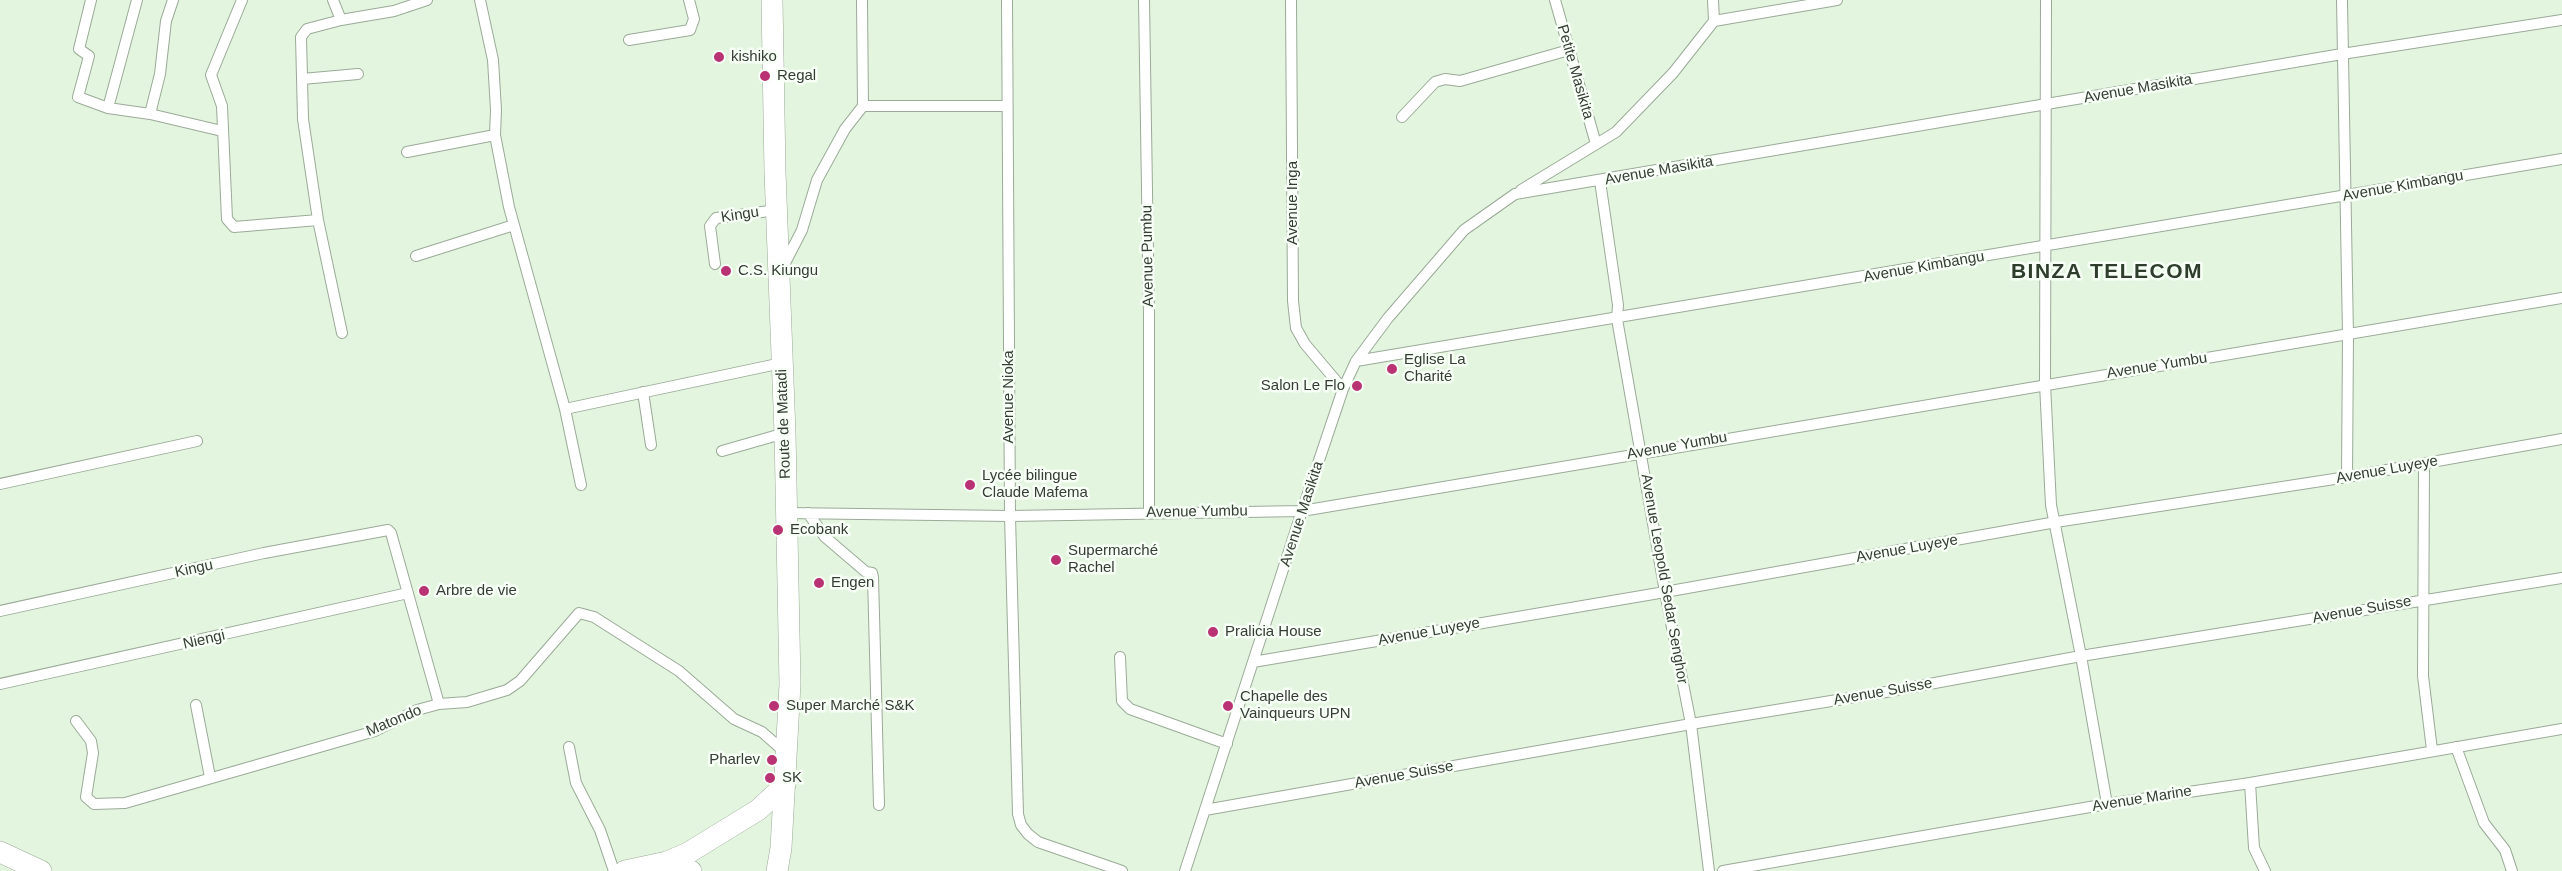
<!DOCTYPE html>
<html>
<head>
<meta charset="utf-8">
<style>
  body { margin:0 }
  canvas { display:block; background:#e3f5df }
</style>
</head>
<body>
<canvas width="2562" height="871"></canvas>
<script>
const ctx = document.querySelector('canvas').getContext('2d');
ctx.lineJoin = 'round';
const toPath = rows => new Path2D(rows.map(r => 'M' + r).join(''));
function stroke(path, color, width, dash) { ctx.strokeStyle = color; ctx.lineWidth = width; ctx.lineCap = dash ? 'butt' : 'round'; ctx.setLineDash(dash || []); ctx.stroke(path); }
function drawText(font, color, halo, rows, align = 'center') {
  ctx.font = font + ' Arial,sans-serif'; ctx.lineWidth = 5; ctx.setLineDash([]); ctx.textBaseline = 'middle'; ctx.strokeStyle = halo; ctx.fillStyle = color; for (const [text, x, y, turn = 0] of rows) {
    ctx.save(); ctx.translate(x, y); ctx.rotate((+turn || 0) * Math.PI / 180); ctx.textAlign = isNaN(turn) ? turn : align; if (halo) ctx.strokeText(text, 0, 0); ctx.fillText(text, 0, 0); ctx.restore();
  }
}
const street = toPath([
  [91,0,79,49,89,56,78,97,108,108],
  [137,0,108,108,150,114],
  [173,0,166,21,160,74,150,114,222,131],
  [242,0,211,75,222,106,227,219,234,227,318,220],
  [333,0,341,20],
  [480,0,493,60,496,110,495,135,509,207,565,409,581,485],
  [1007,0,1010,516,1018,814,1021,825,1028,834,1038,842,1122,871],
  [1144,0,1149,316,1149,512],
  [1291,0,1293,301,1296,328,1305,344,1343,389],
  [1555,0,1596,144],
  [1713,0,1714,21],
  [2046,0,2045,384,2051,505,2081,656,2107,804],
  [2342,0,2348,335,2347,477],
  [629,40,690,30,694,19,689,0],
  [302,79,358,74],
  [863,106,1006,106],
  [1402,117,1435,82,1445,79,1460,81,1569,50],
  [407,152,495,135],
  [1600,181,1618,305,1617,319,1665,592,1691,724,1709,871],
  [1521,190,1616,132,1673,73,1714,21,1837,0],
  [416,256,514,225],
  [715,264,710,226,716,218,777,210],
  [783,267,802,230,817,180,845,129,863,106,862,0],
  [342,333,318,220,303,119,301,37,307,29,341,20,394,11,427,0],
  [1356,361,2562,159],
  [643,392,651,445],
  [565,409,782,363],
  [722,451,785,433],
  [2424,463,2423,676,2432,750],
  [0,484,197,441],
  [786,513,1010,516,1302,511,2562,298],
  [808,513,825,537,866,572,872,573,873,577,879,805],
  [0,611,264,553,388,530,391,533,439,704],
  [1120,657,1122,701,1130,709,1227,744],
  [1253,662,1665,592,2056,522,2347,477,2562,439],
  [0,684,408,593],
  [196,705,210,777],
  [76,721,91,741,93,753,86,797,94,804,125,803,375,731,417,710,439,704,467,702,507,690,520,681,579,613,594,617,679,671,734,719,762,732,786,753],
  [569,747,576,783,600,830,614,871],
  [2456,747,2484,823,2505,850,2512,871],
  [2250,783,2254,848,2265,871],
  [1205,810,1691,724,1886,692,2081,656,2562,578],
  [1185,871,1302,511,1343,389,1356,361,1388,318,1464,230,1515,194,2342,54,2562,20],
  [1723,871,2107,804,2250,783,2562,729]
]);
const highway = toPath([
  [772,0,775,172,785,433,790,684,781,848,777,871],
  [0,852,41,871],
  [667,862,691,871],
  [625,871,667,862,688,853,758,810,785,785]
]);
const markers = [
  [719,57,6,"#b93273"],
  [765,76,6,"#b93273"],
  [726,271,6,"#b93273"],
  [1392,369,6,"#b93273"],
  [1357,386,6,"#b93273"],
  [970,485,6,"#b93273"],
  [778,530,6,"#b93273"],
  [1056,560,6,"#b93273"],
  [819,583,6,"#b93273"],
  [424,591,6,"#b93273"],
  [1213,632,6,"#b93273"],
  [774,706,6,"#b93273"],
  [1228,706,6,"#b93273"],
  [772,760,6,"#b93273"],
  [770,778,6,"#b93273"]
];
const poiNames = [
  ["kishiko",731,57],
  ["Regal",777,76],
  ["C.S. Kiungu",738,271],
  ["Eglise La",1404,360],
  ["Charité",1404,377],
  ["Salon Le Flo",1345,386,"right"],
  ["Lycée bilingue",982,476],
  ["Claude Mafema",982,493],
  ["Ecobank",790,530],
  ["Supermarché",1068,551],
  ["Rachel",1068,568],
  ["Engen",831,583],
  ["Arbre de vie",436,591],
  ["Pralicia House",1225,632],
  ["Chapelle des",1240,697],
  ["Vainqueurs UPN",1240,714],
  ["Super Marché S&K",786,706],
  ["Pharlev",760,760,"right"],
  ["SK",782,778]
];
const streetNames = [
  ["Petite Masikita",1575,72,74],
  ["Avenue Masikita",2138,89,-10],
  ["Avenue Masikita",1659,171,-10],
  ["Avenue Kimbangu",2403,186,-10],
  ["Avenue Inga",1293,203,-90],
  ["Kingu",740,215,-9],
  ["Avenue Pumbu",1148,256,-91],
  ["Avenue Kimbangu",1924,267,-10],
  ["Avenue Yumbu",2157,366,-9],
  ["Avenue Nioka",1009,397,-90],
  ["Route de Matadi",784,424,-92],
  ["Avenue Yumbu",1677,446,-10],
  ["Avenue Luyeye",2387,470,-10],
  ["Avenue Yumbu",1197,512,-1],
  ["Avenue Masikita",1302,514,-72],
  ["Avenue Luyeye",1907,549,-10],
  ["Kingu",194,569,-12],
  ["Avenue Leopold Sedar Senghor",1664,579,80],
  ["Avenue Suisse",2362,610,-10],
  ["Avenue Luyeye",1429,632,-10],
  ["Niengi",204,640,-13],
  ["Avenue Suisse",1883,692,-10],
  ["Matondo",394,721,-23],
  ["Avenue Suisse",1404,775,-10],
  ["Avenue Marine",2142,799,-9]
];
const districtNames = [
  ["BINZA TELECOM",2107,272]
];
stroke(street, '#9aab97', 12);
stroke(highway, '#9aab97', 22);
stroke(street, '#fff', 10);
stroke(highway, '#fff', 21);
for (const [x, y, r, color] of markers) { const dot = new Path2D(); dot.arc(x, y, r, 0, 2 * Math.PI); ctx.fillStyle = color; ctx.fill(dot); stroke(dot, '#f7fff6', 2); }
drawText('15px', '#353d34', '#f7fff6', poiNames, 'left');
drawText('15px', '#353d34', '#f7fff6', streetNames);
ctx.letterSpacing = '1.5px';
drawText('bold 21px', '#2f3e2c', '#f7fff6', districtNames);
ctx.letterSpacing = '0px';
</script>
</body>
</html>
